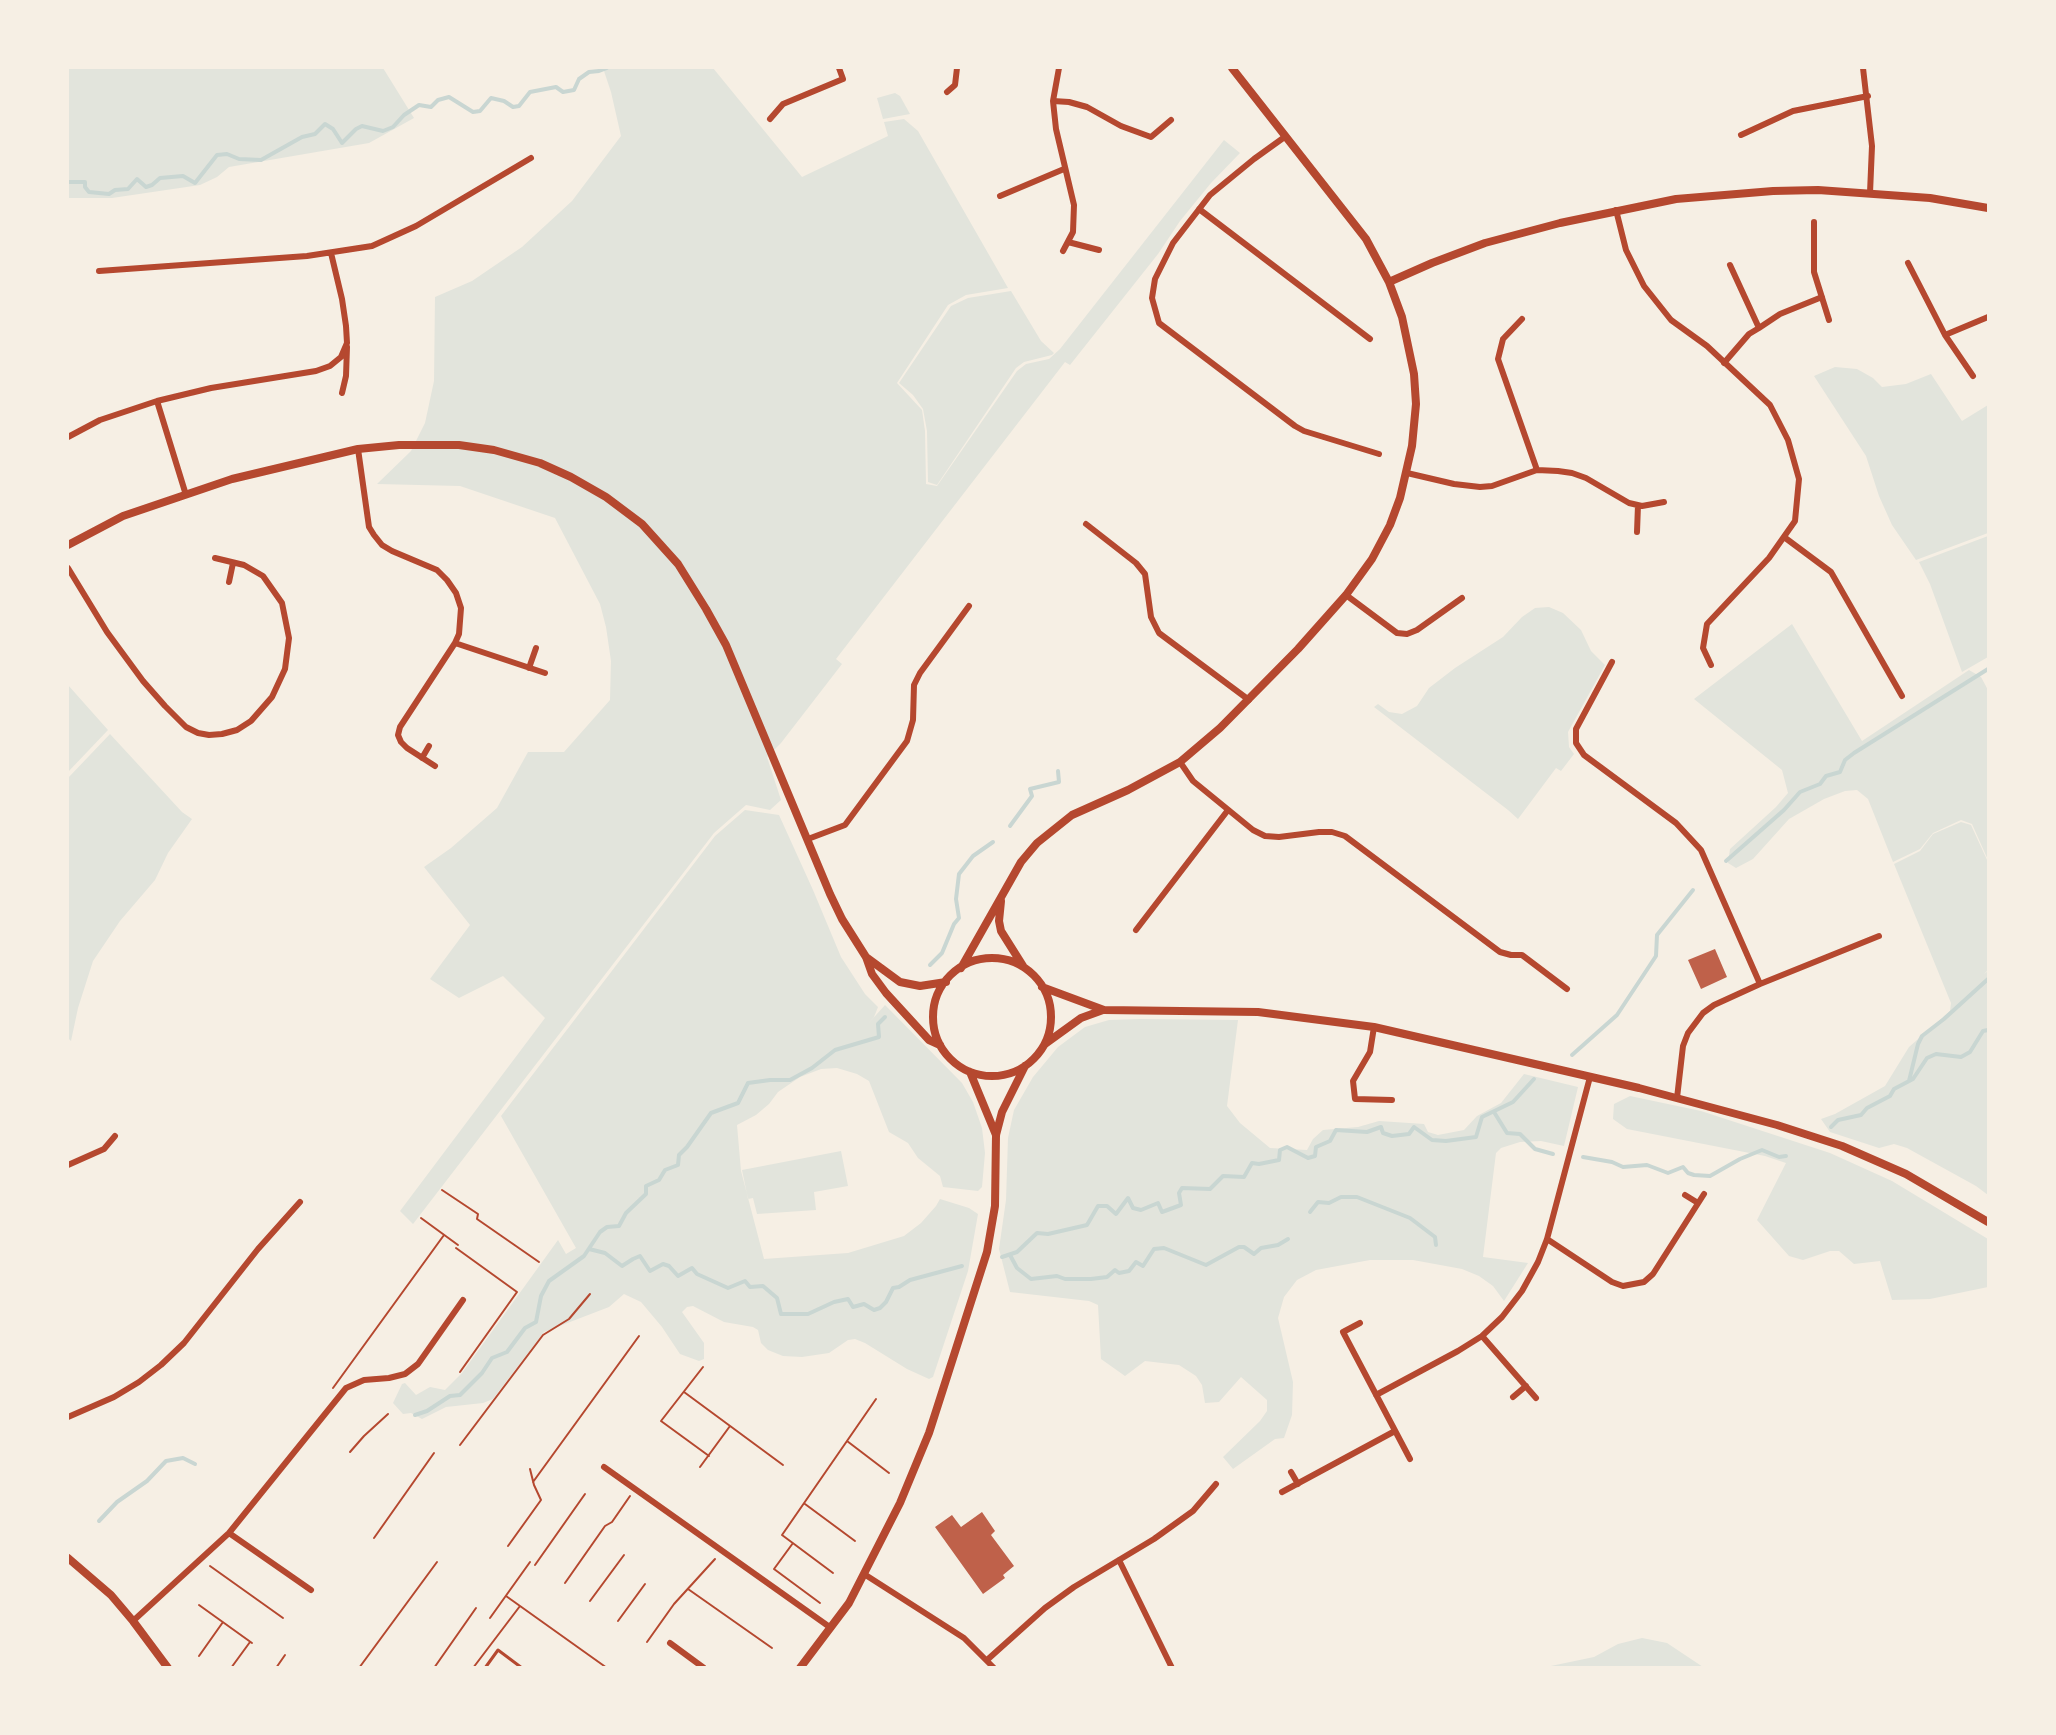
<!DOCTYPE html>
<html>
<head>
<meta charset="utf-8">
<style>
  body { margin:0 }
  #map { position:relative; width:2056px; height:1735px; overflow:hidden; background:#f6efe4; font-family:"DejaVu Sans",sans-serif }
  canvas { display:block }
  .frame { position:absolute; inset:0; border:69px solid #f6efe4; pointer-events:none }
</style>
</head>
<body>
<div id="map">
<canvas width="2056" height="1735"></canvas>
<div class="frame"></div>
</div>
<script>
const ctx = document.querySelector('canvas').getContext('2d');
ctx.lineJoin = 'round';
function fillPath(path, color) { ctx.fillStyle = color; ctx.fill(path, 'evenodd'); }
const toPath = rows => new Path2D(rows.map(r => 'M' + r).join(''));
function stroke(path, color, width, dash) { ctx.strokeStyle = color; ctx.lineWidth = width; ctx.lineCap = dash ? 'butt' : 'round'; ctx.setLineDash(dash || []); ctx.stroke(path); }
const green = toPath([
  [68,68,383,68,414,118,369,143,229,167,217,177,200,185,112,198,68,198],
  [603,68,713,68,802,177,888,136,884,122,904,119,918,131,1008,288,966,295,948,305,897,383,922,410,925,431,926,484,937,486,1017,371,1026,364,1049,359,1060,349,1224,140,1240,153,1211,183,1180,221,1158,254,1070,365,1065,362,836,659,842,664,781,743,767,757,781,800,770,810,746,805,714,833,413,1224,400,1211,545,1018,503,976,459,998,430,979,470,925,424,867,451,848,497,808,528,752,564,752,610,700,611,661,606,627,600,604,555,518,460,486,377,484,411,451,425,423,434,381,435,297,472,281,522,247,572,201,621,136,611,92],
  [895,93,900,96,910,114,883,119,877,98],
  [1011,291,1041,341,1054,353,1052,355,1024,362,1016,368,937,485,928,482,927,431,923,409,913,395,899,383,951,306,968,298],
  [1835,367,1857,369,1873,378,1882,387,1906,384,1931,374,1962,421,1988,405,1988,533,1916,560,1892,525,1879,496,1866,456,1814,376],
  [1988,536,1988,657,1962,672,1930,584,1919,562],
  [1549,607,1563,613,1581,630,1591,651,1605,665,1568,732,1569,747,1574,754,1561,771,1556,768,1518,819,1508,810,1374,707,1378,704,1389,712,1402,714,1417,706,1429,688,1455,668,1503,637,1522,617,1535,608],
  [1792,624,1862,741,1969,670,1981,677,1988,690,1988,860,1972,824,1961,820,1933,833,1920,849,1893,862,1868,799,1857,790,1845,791,1824,799,1789,819,1753,859,1736,868,1728,863,1730,849,1776,807,1788,793,1782,770,1694,699],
  [68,685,108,730,68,772],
  [110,734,182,812,192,819,168,853,155,880,120,921,93,961,78,1008,71,1041,68,1038,68,778],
  [745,810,779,815,813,890,841,957,865,994,878,1007,874,1017,867,1025,885,1005,962,1083,973,1102,982,1128,985,1153,982,1187,978,1191,943,1187,940,1176,918,1158,908,1143,889,1132,869,1081,857,1074,837,1068,821,1069,800,1077,778,1092,769,1104,756,1115,737,1125,741,1171,764,1259,848,1253,904,1236,921,1223,936,1206,940,1199,969,1208,978,1214,968,1271,933,1377,929,1379,907,1369,865,1343,855,1339,848,1340,829,1353,802,1357,783,1356,768,1350,761,1343,758,1330,753,1327,724,1322,693,1306,687,1307,682,1312,704,1343,704,1359,699,1361,680,1354,662,1327,641,1302,624,1294,609,1307,544,1332,493,1399,483,1403,446,1407,422,1419,411,1413,403,1414,393,1403,402,1384,405,1383,416,1395,430,1387,445,1390,462,1373,558,1240,566,1254,576,1248,501,1116,715,836],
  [1961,822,1971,825,1988,862,1988,970,1984,974,1988,971,1988,1195,1976,1186,1907,1148,1894,1144,1879,1148,1830,1132,1821,1119,1835,1114,1885,1086,1909,1047,1950,1011,1951,1003,1894,864,1920,851,1933,834],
  [1140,1019,1238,1020,1227,1106,1240,1123,1270,1148,1307,1150,1313,1139,1323,1130,1358,1127,1379,1121,1424,1124,1428,1132,1438,1135,1464,1130,1477,1116,1501,1103,1524,1074,1578,1087,1564,1146,1541,1141,1520,1142,1501,1148,1496,1153,1483,1257,1528,1263,1504,1301,1493,1286,1479,1276,1462,1269,1413,1260,1370,1260,1316,1270,1297,1280,1284,1297,1278,1318,1293,1382,1292,1415,1284,1438,1275,1439,1233,1469,1223,1457,1260,1421,1267,1411,1267,1400,1241,1377,1219,1402,1205,1403,1202,1385,1196,1376,1179,1365,1145,1361,1125,1376,1101,1359,1098,1305,1089,1301,1010,1292,999,1249,1006,1200,1008,1138,1014,1110,1033,1077,1058,1047,1085,1027,1109,1020],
  [1630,1096,1701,1111,1830,1153,1892,1181,1988,1239,1988,1287,1930,1299,1892,1300,1880,1261,1854,1264,1839,1251,1830,1251,1803,1260,1789,1256,1757,1220,1786,1163,1765,1156,1627,1129,1613,1119,1614,1104],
  [841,1151,848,1186,814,1192,816,1210,757,1214,753,1198,748,1199,742,1170],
  [1642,1638,1667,1643,1703,1667,1546,1667,1594,1657,1618,1644]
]);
const stream = toPath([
  [68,182,85,182,85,187,89,192,109,194,115,190,128,189,137,179,146,187,152,185,160,178,183,176,195,183,217,155,227,154,239,159,261,160,302,137,315,134,325,124,333,129,342,143,356,129,362,126,383,131,393,127,404,115,419,105,431,107,438,100,449,97,473,112,480,111,491,98,504,101,513,107,519,106,530,92,556,87,563,92,574,90,579,79,589,72,599,71,607,68],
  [1010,826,1032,796,1030,789,1059,782,1058,771],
  [1726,861,1784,810,1800,792,1820,784,1826,776,1840,772,1845,760,1854,753,1988,669],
  [930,965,942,953,954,924,959,918,956,899,959,874,973,856,993,842],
  [1572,1055,1617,1015,1656,956,1657,935,1693,890],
  [1909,1081,1918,1044,1922,1036,1944,1019,1988,979],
  [1494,1112,1507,1133,1520,1134,1535,1149,1553,1154],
  [1831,1127,1838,1120,1861,1115,1867,1108,1890,1096,1894,1089,1913,1079,1927,1058,1936,1054,1961,1057,1970,1052,1983,1031,1988,1030],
  [1583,1157,1612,1162,1623,1167,1647,1165,1668,1173,1683,1167,1688,1173,1694,1175,1710,1176,1740,1159,1762,1150,1779,1157,1786,1156],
  [1310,1212,1318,1202,1329,1203,1341,1197,1357,1197,1410,1218,1435,1237,1436,1245],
  [589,1249,605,1253,622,1266,633,1259,640,1256,650,1271,663,1264,669,1266,678,1276,692,1268,697,1274,728,1288,745,1281,750,1287,763,1286,777,1298,781,1314,808,1314,834,1302,848,1299,853,1307,864,1304,874,1310,880,1308,886,1302,893,1288,899,1287,910,1280,962,1266],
  [1010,1255,1017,1268,1031,1279,1057,1276,1065,1279,1091,1279,1107,1277,1115,1270,1119,1273,1129,1271,1136,1262,1143,1266,1154,1249,1164,1248,1206,1265,1239,1247,1244,1247,1254,1254,1261,1248,1278,1245,1288,1239],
  [1002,1257,1017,1252,1037,1233,1048,1234,1087,1225,1098,1206,1107,1206,1116,1214,1128,1198,1133,1208,1141,1210,1158,1203,1162,1212,1181,1205,1179,1193,1182,1188,1210,1189,1223,1176,1244,1177,1252,1163,1259,1164,1279,1160,1280,1150,1287,1147,1308,1158,1315,1156,1316,1147,1330,1141,1336,1130,1367,1132,1381,1127,1383,1133,1392,1136,1409,1134,1414,1127,1432,1140,1446,1141,1476,1137,1482,1117,1513,1102,1534,1079],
  [415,1415,427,1411,450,1396,460,1395,482,1373,492,1358,507,1352,525,1328,536,1322,541,1296,549,1281,584,1256,600,1232,607,1227,619,1226,626,1213,646,1194,646,1186,659,1180,665,1170,678,1165,679,1155,687,1147,711,1113,738,1103,748,1083,770,1080,790,1080,812,1068,835,1050,879,1037,878,1024,885,1017],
  [99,1521,117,1502,147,1481,166,1461,183,1458,195,1464]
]);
const building = toPath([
  [1715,949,1727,977,1701,989,1688,960],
  [982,1512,995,1531,991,1535,1014,1566,1003,1575,1005,1578,983,1594,935,1527,952,1515,961,1527]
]);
const path = toPath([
  [442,1190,478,1214,477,1219,539,1262],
  [421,1218,458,1245],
  [456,1248,517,1292,460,1372],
  [703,1367,661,1421,709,1456],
  [333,1388,444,1235],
  [684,1392,783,1465],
  [847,1441,889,1473],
  [460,1445,543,1335,569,1319,590,1294],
  [350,1452,364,1436,388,1414],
  [700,1467,730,1426],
  [533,1482,639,1336],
  [805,1504,855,1541],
  [374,1538,434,1453],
  [793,1543,774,1569,820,1603],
  [508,1546,541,1500,534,1485,530,1469],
  [535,1565,585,1494],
  [210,1566,283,1618],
  [833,1573,782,1535,876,1399],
  [565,1583,605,1526,612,1522,630,1496],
  [688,1589,772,1648],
  [506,1596,607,1668],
  [590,1601,624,1555],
  [199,1605,252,1643],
  [490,1618,530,1562],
  [618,1621,645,1584],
  [647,1642,674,1604,715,1559],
  [199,1656,223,1622],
  [231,1668,250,1642],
  [276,1668,285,1655],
  [359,1668,437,1562],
  [434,1668,476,1608],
  [473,1668,520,1606]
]);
const service = toPath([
  [485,1668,498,1650,522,1668]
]);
const minor = toPath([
  [1059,68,1053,101,1056,129,1074,205,1073,232,1063,251],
  [1863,68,1872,146,1870,193],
  [947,92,955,85,957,68],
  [1053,101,1069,102,1087,107,1121,126,1151,137,1171,120],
  [770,119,783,104,843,79,839,68],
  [1741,135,1793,111,1868,96],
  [1286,136,1254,159,1210,195,1173,243,1155,279,1152,298,1159,323,1295,426,1304,431,1379,454],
  [1000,196,1064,169],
  [1199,209,1370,339],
  [1616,210,1626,250,1644,286,1671,320,1707,346,1770,405,1788,440,1799,479,1795,521,1769,558,1707,624,1703,648,1711,665],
  [1814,222,1814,272,1829,320],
  [1068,242,1099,250],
  [1908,263,1945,335,1973,376],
  [99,271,307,256,372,246,416,226,531,158],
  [1522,319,1503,339,1498,359,1537,470],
  [1759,328,1780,314,1822,297],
  [1945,335,1988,317],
  [1724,363,1749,334,1759,328,1730,265],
  [342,393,346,376,347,347],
  [157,401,186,495],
  [68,437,100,420,157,401,211,388,316,371,330,366,341,357,347,343,346,326,342,299,331,253],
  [358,449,369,527,374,535,382,545,392,551,437,570,447,580,456,593,461,608,459,634,455,643,400,727,398,735,401,742,407,748,435,766],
  [1407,473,1454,484,1480,487,1492,486,1537,470,1558,471,1572,473,1586,478,1629,503,1642,506,1664,502],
  [1086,524,1136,563,1145,574,1151,617,1159,633,1249,700],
  [1637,532,1638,505],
  [1784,537,1831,572,1902,696],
  [68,568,107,632,143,681,165,706,186,727,198,733,209,735,222,734,237,730,251,721,272,697,285,669,289,638,282,603,263,576,244,565,215,558],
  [229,582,233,563],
  [1346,595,1397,633,1407,634,1417,630,1462,598],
  [455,643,545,673],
  [1612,662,1576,729,1576,743,1584,755,1676,823,1701,850,1760,984],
  [529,668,536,648],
  [422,758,429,746],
  [1180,762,1193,781,1253,830,1265,836,1279,837,1319,832,1332,832,1345,836,1500,952,1511,955,1522,955,1567,989],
  [808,839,845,825,907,741,913,720,914,685,920,673,969,606],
  [1136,930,1228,810],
  [1374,1027,1370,1052,1353,1081,1355,1099,1392,1100],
  [1677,1098,1683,1046,1688,1033,1703,1013,1714,1005,1760,984,1879,936],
  [68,1165,104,1149,115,1136],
  [1685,1195,1698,1203],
  [1547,1239,1612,1282,1623,1286,1644,1282,1653,1274,1704,1194],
  [1360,1323,1343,1332,1410,1459],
  [1482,1336,1536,1398],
  [1376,1395,1458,1351,1482,1336,1502,1317,1522,1291,1538,1262,1547,1239,1590,1077],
  [1513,1397,1526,1386],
  [68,1417,114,1397,139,1382,161,1365,184,1343,258,1249,300,1202],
  [604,1467,831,1628],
  [1291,1472,1298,1484],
  [1282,1492,1395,1431],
  [229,1533,311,1590],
  [1119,1560,1172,1668],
  [864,1574,964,1638,994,1668],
  [133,1621,229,1533,346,1388,364,1380,389,1378,405,1374,418,1364,463,1300],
  [670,1643,704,1668],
  [987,1660,1045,1608,1074,1587,1154,1539,1193,1511,1216,1484]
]);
const tertiary = toPath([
  [1389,282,1432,263,1485,243,1560,223,1676,199,1773,191,1818,190,1930,198,1988,208],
  [68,545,123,516,232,479,358,449,399,445,459,445,494,450,540,463,571,477,606,497,642,524,678,564,706,609,726,645,830,894,842,919,866,957,872,974,886,993,929,1040,940,1045],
  [1001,901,999,921,1001,931,1023,966],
  [866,957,900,982,920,986,946,982],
  '933 1017a59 59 0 1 1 118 0a59 59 0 1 1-118 0Z',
  [961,968,1021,862,1037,843,1072,815,1128,790,1180,762,1220,728,1298,649,1346,595,1372,559,1390,525,1400,498,1412,446,1416,404,1414,374,1402,317,1389,282,1366,239,1232,68],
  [1042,987,1104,1010,1258,1012,1374,1027,1639,1088,1777,1125,1842,1146,1906,1174,1988,1222],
  [1045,1044,1081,1018,1103,1010],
  [970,1072,996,1135],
  [68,1558,111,1595,133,1621,168,1668],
  [800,1668,849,1603,900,1503,929,1433,987,1252,995,1206,996,1135,1002,1112,1025,1066]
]);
fillPath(green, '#e2e4dc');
stroke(stream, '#c9d6d2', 4);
fillPath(building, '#bf614a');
stroke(path, '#b5482f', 2);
stroke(service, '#b5482f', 3);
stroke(minor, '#b5482f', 6);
stroke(tertiary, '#b5482f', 8);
</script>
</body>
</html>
